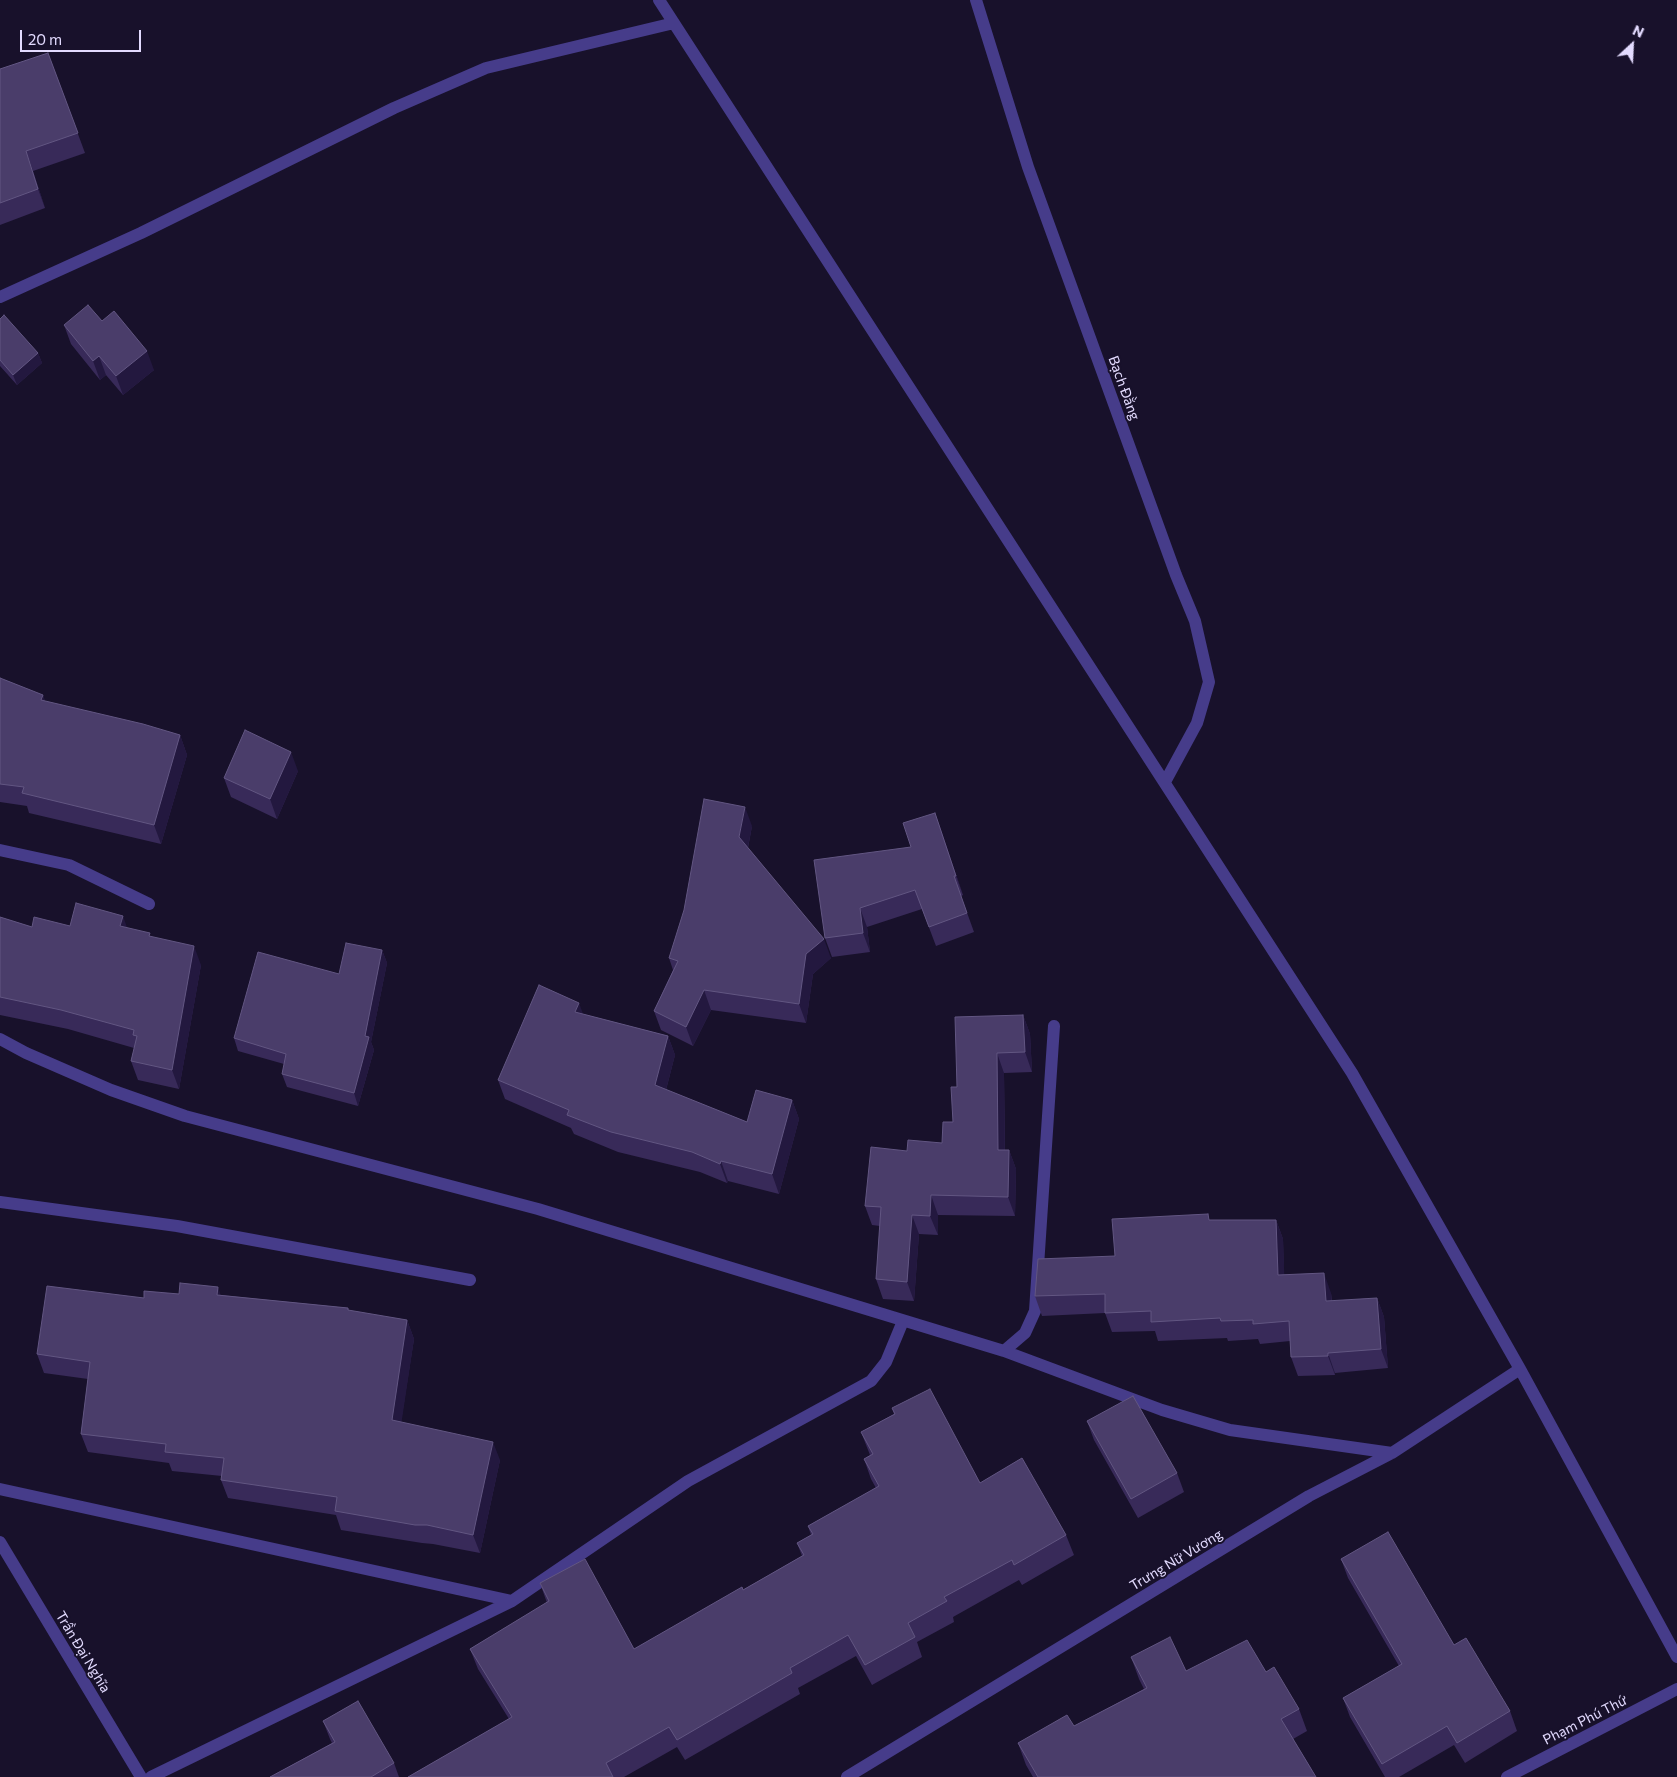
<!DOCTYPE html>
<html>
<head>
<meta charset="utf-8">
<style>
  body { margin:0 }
  #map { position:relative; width:1677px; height:1777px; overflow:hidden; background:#18112b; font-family:Commissioner,sans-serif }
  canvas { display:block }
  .north { position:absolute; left:1607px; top:20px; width:50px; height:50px; -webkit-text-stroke:4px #18112b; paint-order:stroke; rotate:25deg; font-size:14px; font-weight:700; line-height:20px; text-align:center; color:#e3dbff }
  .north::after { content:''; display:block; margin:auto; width:18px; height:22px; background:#e3dbff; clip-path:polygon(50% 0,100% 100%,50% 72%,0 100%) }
  .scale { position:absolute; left:20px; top:30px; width:121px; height:22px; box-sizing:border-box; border:2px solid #e3dbff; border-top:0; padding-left:6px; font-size:15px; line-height:18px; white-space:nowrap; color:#e3dbff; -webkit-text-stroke:4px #18112b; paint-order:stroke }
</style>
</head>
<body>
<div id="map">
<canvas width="1677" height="1777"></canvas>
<div class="north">N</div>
<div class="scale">20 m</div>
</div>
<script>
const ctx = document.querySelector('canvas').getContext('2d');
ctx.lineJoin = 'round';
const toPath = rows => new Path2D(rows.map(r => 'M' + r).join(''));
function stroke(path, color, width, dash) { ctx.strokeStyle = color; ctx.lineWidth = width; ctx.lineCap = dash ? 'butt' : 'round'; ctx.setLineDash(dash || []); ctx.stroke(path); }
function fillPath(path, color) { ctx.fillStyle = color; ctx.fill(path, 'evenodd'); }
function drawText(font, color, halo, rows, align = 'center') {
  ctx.font = font + ' Commissioner,sans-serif'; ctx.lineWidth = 4; ctx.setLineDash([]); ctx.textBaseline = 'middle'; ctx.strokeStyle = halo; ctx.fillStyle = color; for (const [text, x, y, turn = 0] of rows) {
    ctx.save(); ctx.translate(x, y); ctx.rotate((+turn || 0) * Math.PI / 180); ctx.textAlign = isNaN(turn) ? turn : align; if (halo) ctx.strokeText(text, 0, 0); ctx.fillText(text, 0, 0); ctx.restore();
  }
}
const minor = toPath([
  [659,0,1352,1073,1520,1369,1677,1657],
  [976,0,1028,167,1176,575,1195,621,1209,682,1197,723,1165,782],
  [0,297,141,233,394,108,486,68,674,23],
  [0,850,69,865,149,904],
  [0,1039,26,1053,111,1090,185,1116,538,1209,1004,1351,1162,1410,1230,1430,1392,1453],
  [0,1202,177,1226,470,1280],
  [1004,1351,1025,1333,1035,1311,1054,1026],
  [0,1489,512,1601],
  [0,1542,141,1777],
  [151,1777,512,1601,688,1481,871,1381,886,1362,903,1321],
  [847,1777,1309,1496,1392,1453,1520,1369],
  [1507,1777,1677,1689]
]);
const wall = toPath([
  [48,53,85,153,33,171,45,208,0,225,0,69],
  [0,319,38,353,42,363,17,385,0,366],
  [64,325,154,370,123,395,106,375,100,380,71,344],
  [0,678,43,695,45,702,180,735,187,755,161,844,29,813,27,806,0,802],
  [298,771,277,819,231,797,224,778],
  [935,813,963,895,961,896,974,932,936,946,922,909,867,927,870,952,832,957,825,938,911,847],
  [752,826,748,848,831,958,813,974,806,1023,711,1010,693,1046,661,1030,654,1011,673,970,669,958],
  [0,917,32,927,70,926,127,928,151,937,201,965,179,1089,138,1080,131,1061,134,1048,68,1029,0,1015],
  [382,950,387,963,371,1042,374,1050,358,1106,287,1087,282,1074,284,1064,238,1051,234,1038,339,974],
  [583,1014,668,1036,675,1055,666,1090,747,1122,792,1100,799,1119,779,1194,728,1181,727,1183,700,1172,618,1152,574,1134,571,1128,505,1099,498,1080],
  [1023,1015,1030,1034,1032,1072,1004,1073,1005,1150,1009,1150,1016,1169,1015,1216,938,1215,938,1235,919,1234,914,1301,883,1299,876,1279,880,1226,872,1225,865,1206,907,1151,942,1143,953,1122,957,1087],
  [1211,1220,1276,1220,1283,1239,1284,1275,1331,1293,1332,1301,1377,1298,1384,1317,1388,1368,1335,1373,1335,1375,1298,1376,1291,1357,1290,1341,1260,1344,1258,1339,1228,1341,1227,1338,1158,1341,1155,1331,1112,1332,1105,1313,1042,1316,1035,1296,1115,1256],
  [179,1294,221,1295,348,1308,349,1311,407,1320,414,1339,401,1422,500,1460,480,1553,433,1544,422,1543,341,1530,336,1515,228,1498,221,1480,222,1476,172,1471,169,1463,88,1452,81,1434,88,1379,44,1373,37,1354,144,1298],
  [892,1408,980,1483,1066,1535,1074,1555,1022,1585,1019,1580,953,1617,954,1622,917,1642,922,1657,872,1685,856,1656,798,1688,800,1694,685,1760,677,1747,624,1777,408,1777,509,1719,478,1669,470,1649,547,1603,540,1583,634,1649,743,1590,802,1556,797,1543,811,1535,808,1526,876,1488,871,1479,864,1459,870,1455,861,1432,894,1414],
  [1087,1421,1177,1473,1184,1492,1138,1518,1094,1440],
  [1341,1559,1454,1645,1510,1711,1517,1731,1465,1763,1454,1745,1399,1777,1385,1777,1350,1717,1343,1698,1399,1666,1348,1578],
  [1131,1657,1186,1671,1266,1672,1299,1709,1307,1731,1293,1739,1316,1777,1033,1777,1026,1765,1018,1743,1074,1726,1144,1689,1139,1679],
  [323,1721,394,1763,399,1777,270,1777,332,1743,330,1739]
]);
const shadedWall = toPath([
  [26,151,33,171,45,208,38,189],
  [147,351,154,370,123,395,116,376],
  [38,353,42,363,17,385,13,375],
  [99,356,106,375,100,380,93,361],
  [43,695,50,714,41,700],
  [180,735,187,755,161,844,154,825],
  [291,752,298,771,277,819,270,799],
  [745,807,752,826,746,857,739,837],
  [935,813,942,832,963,895,956,876],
  [860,908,867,927,870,952,863,933],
  [123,916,130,936,120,926],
  [824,939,831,958,813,974,806,1023,799,1004,806,954],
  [194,946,201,965,179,1089,172,1070],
  [382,950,387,963,371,1042,374,1050,358,1106,354,1093],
  [704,990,711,1010,693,1046,686,1027],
  [579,1003,586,1022,575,1012],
  [1023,1015,1030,1034,1032,1072,1025,1052],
  [668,1036,675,1055,662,1105,655,1085],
  [997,1053,1004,1073,1005,1169,998,1150],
  [792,1100,799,1119,779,1194,772,1174],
  [1009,1150,1016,1169,1015,1216,1008,1197],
  [721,1161,728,1181,727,1183,720,1164],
  [931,1195,938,1215,938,1235,930,1216],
  [912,1215,919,1234,914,1301,907,1282],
  [1276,1220,1283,1239,1285,1295,1278,1275],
  [1324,1273,1331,1293,1333,1321,1326,1301],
  [218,1287,224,1305,217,1295],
  [1377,1298,1384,1317,1388,1368,1381,1349],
  [407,1320,414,1339,399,1439,392,1420],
  [1328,1353,1335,1373,1335,1375,1328,1356],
  [493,1442,500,1460,480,1553,473,1535]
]);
const building = toPath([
  [48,53,78,133,26,151,38,189,0,203,0,69,48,53],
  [88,305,102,321,114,311,147,351,116,376,99,356,93,361,64,325,88,305],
  [4,315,38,353,13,375,0,360,0,319,4,315],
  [0,678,43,695,41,700,143,724,180,735,154,825,22,793,24,787,0,784,0,678],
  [245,730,291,752,270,799,224,778,245,730],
  [704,799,745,807,739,837,824,939,806,954,799,1004,704,990,686,1027,654,1011,678,961,669,958,684,910,704,799],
  [935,813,956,876,954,876,967,913,929,927,915,890,860,908,863,933,825,938,814,860,911,847,903,823,935,813],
  [76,903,123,916,120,926,150,933,149,936,194,946,172,1070,131,1061,137,1036,133,1035,134,1030,61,1010,0,997,0,917,32,927,34,917,70,926,76,903],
  [346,943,382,950,365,1036,369,1037,354,1093,282,1074,286,1054,234,1038,258,952,339,974,346,943],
  [539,985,579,1003,575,1012,668,1036,655,1085,747,1122,756,1090,792,1100,772,1174,721,1161,720,1164,692,1152,611,1132,567,1115,569,1110,498,1080,539,985],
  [1023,1015,1025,1052,997,1053,998,1150,1009,1150,1008,1197,931,1195,930,1216,912,1215,907,1282,876,1279,881,1207,865,1206,871,1147,907,1151,908,1140,942,1143,943,1122,953,1122,951,1087,957,1087,955,1017,1023,1015],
  [1208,1214,1209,1220,1276,1220,1278,1275,1324,1273,1326,1301,1377,1298,1381,1349,1328,1353,1328,1356,1291,1357,1289,1321,1253,1324,1253,1320,1221,1321,1220,1318,1151,1322,1151,1311,1105,1313,1105,1294,1035,1296,1038,1259,1115,1256,1112,1219,1208,1214],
  [180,1283,218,1287,217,1295,348,1308,348,1310,407,1320,392,1420,493,1442,473,1535,427,1525,415,1525,335,1511,337,1497,221,1480,224,1458,165,1452,166,1444,81,1434,90,1362,37,1354,47,1286,144,1298,144,1291,179,1294,180,1283],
  [930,1389,980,1483,1022,1458,1066,1535,1014,1565,1012,1560,944,1597,947,1601,908,1623,915,1637,865,1665,848,1635,790,1668,792,1673,677,1740,669,1727,606,1763,613,1777,408,1777,512,1717,470,1649,549,1601,540,1583,585,1559,634,1649,742,1587,743,1590,804,1555,797,1543,813,1534,808,1526,879,1486,864,1459,873,1454,861,1432,895,1414,892,1408,930,1389],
  [1133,1396,1177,1473,1131,1499,1087,1421,1133,1396],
  [1388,1532,1454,1645,1466,1638,1510,1711,1457,1743,1447,1726,1382,1764,1343,1698,1402,1664,1341,1559,1388,1532],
  [1170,1637,1186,1671,1247,1640,1266,1672,1274,1667,1299,1709,1281,1719,1316,1777,1038,1777,1018,1743,1067,1715,1074,1726,1147,1688,1131,1657,1170,1637],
  [358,1701,394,1763,371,1777,270,1777,335,1742,323,1721,358,1701]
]);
const streetNames = [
  ["Bạch Đằng",1124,388,70],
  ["Trưng Nữ Vương",1176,1560,-31],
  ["Trần Đại Nghĩa",83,1652,59],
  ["Phạm Phú Thứ",1585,1720,-27]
];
stroke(minor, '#463c8a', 12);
fillPath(wall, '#382a59');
fillPath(shadedWall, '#23183f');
fillPath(building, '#4a3d6a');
stroke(building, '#625682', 1);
drawText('14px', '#e3dbff', '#18112b', streetNames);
</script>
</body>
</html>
